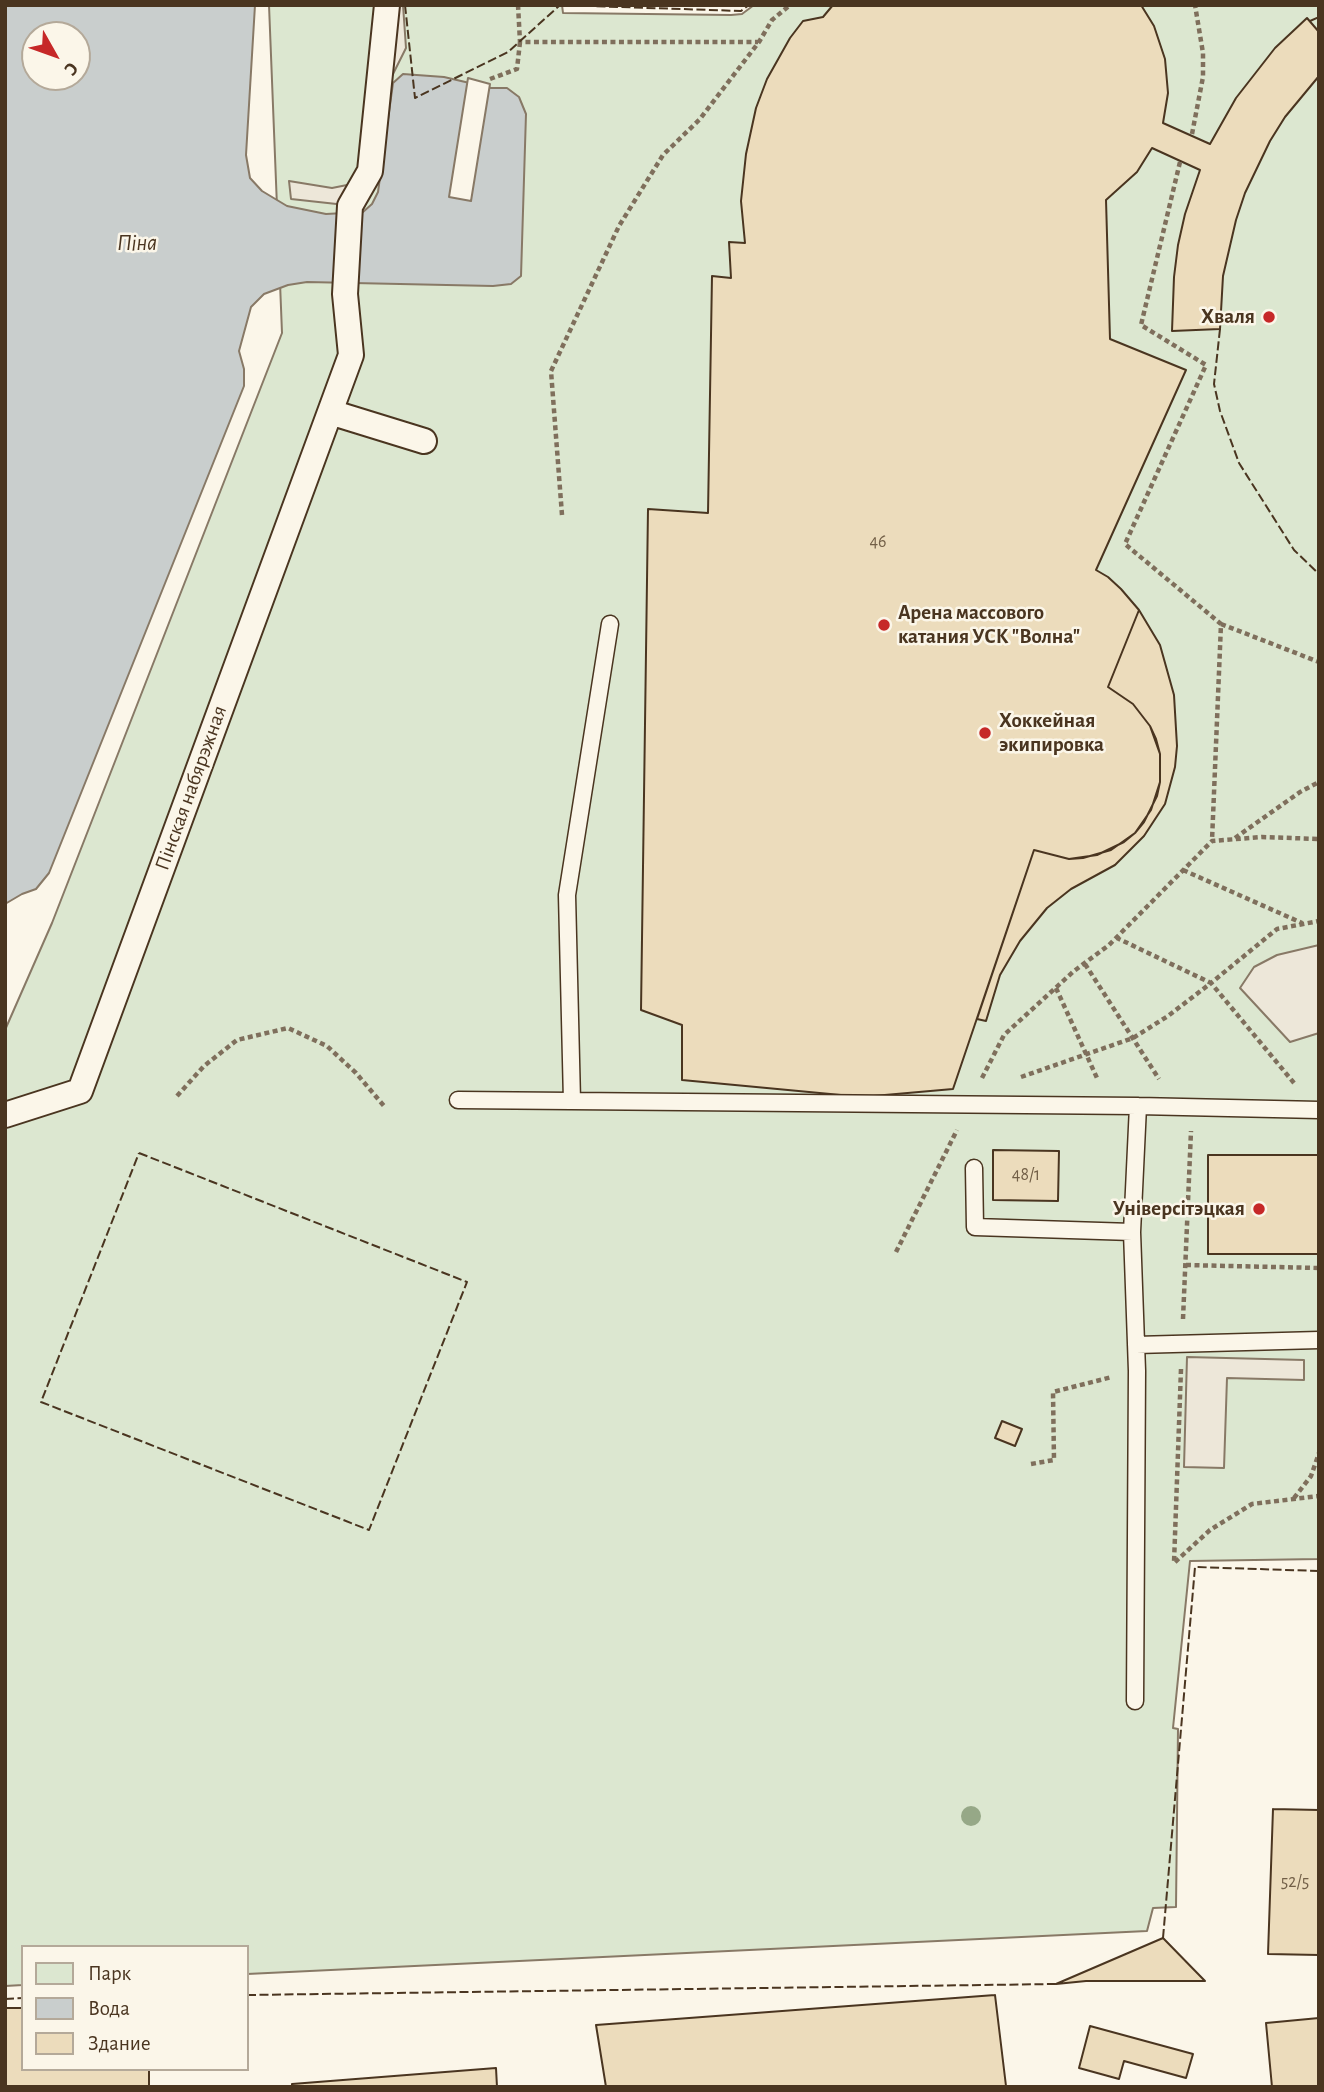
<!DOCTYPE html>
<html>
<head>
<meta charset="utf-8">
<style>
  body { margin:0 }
  #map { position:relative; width:1324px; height:2092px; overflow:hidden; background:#fbf6e9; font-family:"Alegreya Sans",sans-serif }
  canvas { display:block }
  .frame { position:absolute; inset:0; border:7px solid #4a3520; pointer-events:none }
  .legend { position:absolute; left:21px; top:1945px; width:228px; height:126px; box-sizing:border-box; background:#fbf6e9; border:2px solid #b4a999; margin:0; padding:9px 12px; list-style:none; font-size:21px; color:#4a3520 }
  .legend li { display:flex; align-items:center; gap:14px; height:35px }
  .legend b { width:35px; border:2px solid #b4a999 }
  .north { position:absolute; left:21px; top:21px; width:70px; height:70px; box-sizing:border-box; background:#fbf6e9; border:2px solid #b4a999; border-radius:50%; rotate:130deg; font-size:19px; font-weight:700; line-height:28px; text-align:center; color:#4a3520 }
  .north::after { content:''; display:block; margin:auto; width:24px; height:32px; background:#c62828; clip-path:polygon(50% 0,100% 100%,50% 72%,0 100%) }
</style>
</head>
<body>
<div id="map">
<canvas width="1324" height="2092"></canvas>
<div class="frame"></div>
<ul class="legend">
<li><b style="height:19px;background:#dce7d0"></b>Парк</li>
<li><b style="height:19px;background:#c9cecd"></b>Вода</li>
<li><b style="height:19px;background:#ecdcbc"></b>Здание</li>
</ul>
<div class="north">С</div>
</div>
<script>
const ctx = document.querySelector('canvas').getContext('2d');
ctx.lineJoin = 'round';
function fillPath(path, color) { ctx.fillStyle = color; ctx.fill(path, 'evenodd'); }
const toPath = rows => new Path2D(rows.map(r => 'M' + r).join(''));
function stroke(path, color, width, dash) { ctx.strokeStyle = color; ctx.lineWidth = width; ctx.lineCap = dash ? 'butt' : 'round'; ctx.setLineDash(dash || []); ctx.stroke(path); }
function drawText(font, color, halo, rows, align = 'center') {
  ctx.font = font + ' "Alegreya Sans",sans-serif'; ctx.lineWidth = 5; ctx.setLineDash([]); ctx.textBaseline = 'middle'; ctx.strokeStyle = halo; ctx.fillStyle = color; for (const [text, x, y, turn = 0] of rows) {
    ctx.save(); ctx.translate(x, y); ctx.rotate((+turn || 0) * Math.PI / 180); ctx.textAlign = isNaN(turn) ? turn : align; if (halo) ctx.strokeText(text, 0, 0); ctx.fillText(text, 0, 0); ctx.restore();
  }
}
const green = toPath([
  [269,5,562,5,563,13,731,15,742,14,754,5,1319,5,1319,1559,1190,1561,1173,1728,1178,1729,1176,1907,1153,1908,1147,1931,247,1974,247,1947,23,1947,23,1985,5,1986,5,1030,52,923,282,333,269,5]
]);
const parking = toPath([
  [377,5,403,5,406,48,384,92,373,189,364,207,291,199,289,181,332,188,352,184,363,153,377,5],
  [1319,945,1319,1033,1290,1042,1240,988,1254,967,1277,955,1319,945],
  [1187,1357,1304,1360,1304,1380,1227,1378,1224,1468,1184,1467,1187,1357]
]);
const water = toPath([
  [5,5,255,5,246,155,250,178,262,191,287,206,326,214,363,212,372,204,378,192,393,83,403,74,444,77,491,88,507,88,519,97,526,114,521,276,511,284,493,286,307,282,288,285,264,294,251,307,239,351,244,369,244,386,49,873,36,889,22,894,5,904,5,5],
  [35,35,77,35,77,77,35,77,35,35]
]);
const pier = toPath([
  [468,78,490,84,471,201,449,197,468,78]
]);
const building = toPath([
  [833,5,1141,5,1154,26,1165,59,1168,93,1163,123,1210,144,1236,98,1275,48,1307,18,1319,32,1319,76,1285,117,1270,141,1245,193,1236,220,1223,276,1220,329,1172,331,1174,277,1178,245,1185,214,1200,170,1152,148,1137,172,1106,200,1110,339,1186,370,1096,570,1108,577,1121,589,1139,610,1108,687,1133,704,1150,726,1156,739,1160,754,1160,782,1151,810,1135,833,1124,842,1097,855,1069,859,1034,850,953,1089,862,1097,682,1080,682,1025,641,1010,648,509,708,513,712,276,731,278,729,242,745,243,741,201,746,154,756,108,767,79,790,38,803,21,823,17,833,5],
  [1139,610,1160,645,1174,695,1177,746,1175,767,1165,804,1144,836,1115,865,1071,889,1047,908,1020,941,1000,975,986,1021,977,1019,1034,850,1069,859,1083,858,1111,850,1135,833,1144,822,1157,796,1160,782,1160,754,1150,726,1133,704,1108,687,1139,610],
  [993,1150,1059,1151,1058,1201,993,1200,993,1150],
  [1208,1155,1319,1155,1319,1254,1208,1254,1208,1155],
  [1002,1421,1022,1429,1015,1446,995,1438,1002,1421],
  [1273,1809,1319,1810,1319,1955,1268,1954,1273,1809],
  [1163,1938,1205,1981,1086,1981,1056,1984,1163,1938],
  [995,1995,1006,2086,606,2087,596,2025,995,1995],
  [5,2008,23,2008,23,2069,149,2069,149,2087,5,2087,5,2008],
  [1319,2018,1319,2087,1272,2087,1266,2023,1319,2018],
  [1090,2026,1193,2054,1186,2078,1124,2061,1119,2079,1079,2068,1090,2026],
  [496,2068,497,2087,292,2087,292,2084,496,2068]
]);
const path = toPath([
  [518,5,520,42,758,42],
  [490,79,517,69,520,42],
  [1192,134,1203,77,1203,53,1195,5],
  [1180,162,1141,325,1206,365,1125,544,1221,624,1212,841],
  [562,515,551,371,619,226,663,155,700,119,759,42,772,20,790,5],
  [1221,624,1319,662],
  [1235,838,1300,792,1319,782],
  [1183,870,1302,923],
  [1085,964,1159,1079],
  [1056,988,1097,1078],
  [1021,1077,1133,1038,1168,1016,1211,983,1117,938],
  [982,1078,1004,1035,1074,971,1109,945,1212,841,1262,837,1319,839],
  [1294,1083,1211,983,1277,929,1319,921],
  [177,1096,204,1066,237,1040,288,1028,327,1046,356,1073,384,1106],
  [896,1252,957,1130],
  [1186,1265,1319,1268],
  [1183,1319,1191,1131],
  [1181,1369,1174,1563,1210,1530,1252,1504,1319,1496],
  [1031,1464,1054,1460,1053,1392,1112,1377],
  [1294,1498,1311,1476,1319,1453]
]);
const service = toPath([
  [458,1100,1138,1106,1319,1110],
  [572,1101,567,895,610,624],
  [974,1168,975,1227,1132,1232],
  [1136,1345,1319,1340],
  [1135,1701,1137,1371,1132,1232,1138,1106]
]);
const pedestrian = toPath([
  [387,5,370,171,350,206,345,294,351,355,330,412,424,441],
  [5,1115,80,1091,330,412]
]);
const fence = toPath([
  [405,5,415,98,508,52,559,6],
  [559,5,741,11,749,5],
  [1310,21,1319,17],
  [1220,329,1214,384,1220,411,1239,463,1294,550,1319,574],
  [139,1153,467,1282,369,1530,41,1402,139,1153],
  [1163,1938,1195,1567,1319,1571],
  [247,1995,1056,1984],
  [5,1999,23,1998]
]);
const trees = [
  [971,1816]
];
const markers = [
  [1269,317,7,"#c62828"],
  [884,625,7,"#c62828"],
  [985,733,7,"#c62828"],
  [1259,1209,7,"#c62828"]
];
const numberNames = [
  ["46",878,542],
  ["48/1",1026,1175],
  ["52/5",1295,1882]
];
const poiNames = [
  ["Хваля",1255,317],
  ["Арена массового",898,613,"left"],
  ["катания УСК \"Волна\"",898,637,"left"],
  ["Хоккейная",999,721,"left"],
  ["экипировка",999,745,"left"],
  ["Універсітэцкая",1245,1209]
];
const streetNames = [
  ["Пінская набярэжная",191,788,-70]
];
const waterNames = [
  ["Піна",137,243]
];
fillPath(green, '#dce7d0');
stroke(green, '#887966', 2);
fillPath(parking, '#ede7d9');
stroke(parking, '#887966', 2);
fillPath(water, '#c9cecd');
stroke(water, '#887966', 2);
fillPath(pier, '#fbf6e9');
stroke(pier, '#887966', 2);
fillPath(building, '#ecdcbc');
stroke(building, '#4a3520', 2);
stroke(service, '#4a3520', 19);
stroke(pedestrian, '#4a3520', 28);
stroke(path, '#7f6f5c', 4.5, [5, 3.5]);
stroke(service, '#fbf6e9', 16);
stroke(pedestrian, '#fbf6e9', 24);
stroke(fence, '#4a3520', 2, [9, 3.5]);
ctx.fillStyle = '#96a887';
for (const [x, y] of trees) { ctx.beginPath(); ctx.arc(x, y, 10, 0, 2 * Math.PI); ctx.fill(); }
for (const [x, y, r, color] of markers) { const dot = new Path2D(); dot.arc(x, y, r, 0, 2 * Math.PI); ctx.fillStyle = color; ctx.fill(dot); stroke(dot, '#fbf6e9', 2.5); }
drawText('18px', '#725f47', null, numberNames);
drawText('bold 21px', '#4a3520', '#fbf6e9', poiNames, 'right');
drawText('21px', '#4a3520', '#fbf6e9', streetNames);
drawText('italic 23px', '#4a3520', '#fbf6e9', waterNames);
</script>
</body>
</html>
